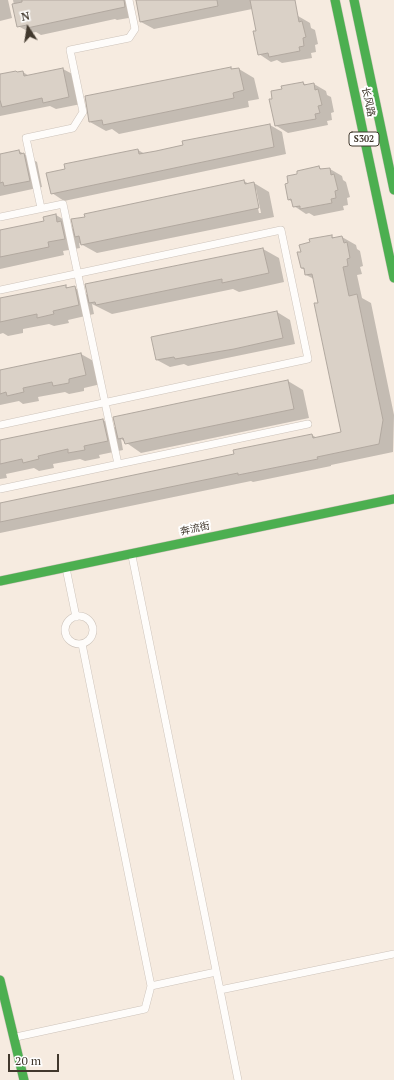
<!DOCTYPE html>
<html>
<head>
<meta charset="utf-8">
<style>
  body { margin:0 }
  #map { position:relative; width:394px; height:1080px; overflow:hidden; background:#f6ebe0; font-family:"PT Serif",serif }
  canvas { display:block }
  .north { position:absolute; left:8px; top:8px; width:40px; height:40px; -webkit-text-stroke:3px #fff; paint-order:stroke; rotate:348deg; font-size:11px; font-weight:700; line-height:16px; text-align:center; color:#41382d }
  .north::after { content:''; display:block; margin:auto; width:14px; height:18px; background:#41382d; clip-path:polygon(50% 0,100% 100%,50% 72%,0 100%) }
  .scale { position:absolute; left:8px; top:1054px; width:51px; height:18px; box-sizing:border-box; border:2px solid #41382d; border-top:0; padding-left:5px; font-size:12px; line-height:14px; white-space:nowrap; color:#41382d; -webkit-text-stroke:3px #fff; paint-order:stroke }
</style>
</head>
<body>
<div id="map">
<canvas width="394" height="1080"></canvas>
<div class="north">N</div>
<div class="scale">20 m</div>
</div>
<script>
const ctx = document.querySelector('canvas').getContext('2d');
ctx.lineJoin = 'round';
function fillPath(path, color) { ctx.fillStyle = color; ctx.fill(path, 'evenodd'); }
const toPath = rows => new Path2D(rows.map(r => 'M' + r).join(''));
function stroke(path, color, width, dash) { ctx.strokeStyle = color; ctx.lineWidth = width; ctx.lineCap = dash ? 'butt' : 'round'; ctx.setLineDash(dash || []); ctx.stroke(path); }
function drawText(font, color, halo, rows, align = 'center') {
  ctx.font = font + ' "PT Serif","Noto Sans SC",serif'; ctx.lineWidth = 4; ctx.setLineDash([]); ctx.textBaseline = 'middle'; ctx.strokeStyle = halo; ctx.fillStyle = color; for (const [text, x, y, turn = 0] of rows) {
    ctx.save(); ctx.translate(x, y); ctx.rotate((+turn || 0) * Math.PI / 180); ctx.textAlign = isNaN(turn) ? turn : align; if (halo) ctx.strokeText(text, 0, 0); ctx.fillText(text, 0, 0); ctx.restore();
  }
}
const shadow = toPath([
  [0,0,8,0,12,18,0,21],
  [13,0,131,0,134,17,117,20,115,19,41,35,36,32,31,33,18,26],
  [137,0,260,0,262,7,154,29,141,22],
  [298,16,310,23,311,28,315,30,318,44,315,45,316,52,311,53,312,58,282,63,277,60,271,62,259,54],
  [231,68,233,70,239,69,254,78,259,99,248,101,249,107,119,134,112,129,106,131,90,122],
  [63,69,76,76,81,104,56,109,50,106,0,116,0,75,23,72,29,76],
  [303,83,307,85,314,84,326,91,327,95,331,97,334,112,331,113,332,120,327,121,328,125,288,133,275,125,273,99],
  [270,125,282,132,286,154,64,201,52,193,138,150,145,154],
  [19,151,37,162,42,187,0,196,0,155],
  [319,167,323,170,330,169,342,176,343,180,346,182,350,197,347,198,348,205,343,206,344,210,314,216,309,213,306,214,294,206,293,202,289,200],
  [244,181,249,184,254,183,269,192,274,217,97,253,79,243,80,248,63,251,64,255,0,269,0,231,45,222,56,215,71,224,72,228,75,230,86,218],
  [254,189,256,189,261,213,259,213],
  [331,236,335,238,342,237,356,245,357,249,360,251,363,266,360,267,362,274,357,275,362,298,371,303,394,415,393,452,331,465,331,466,253,482,251,481,0,533,0,504,235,455,235,451,312,435,317,438,342,433,314,279,306,275,305,270,301,268,302,252],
  [263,249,279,258,284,282,239,292,233,289,112,314,92,304,94,314,68,320,69,323,54,326,49,324,23,329,23,333,8,336,3,333,0,334,0,299,65,286,70,289,75,288,88,295,86,285],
  [277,312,290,320,295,344,188,366,184,364,170,367,157,360],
  [81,354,97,363,101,384,84,388,84,391,69,394,65,392,38,397,39,401,23,404,19,401,0,405,0,371],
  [288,381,303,390,309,418,141,453,121,439,123,450,99,455,100,458,85,461,80,459,53,464,54,468,39,471,34,468,6,474,7,478,0,479,0,441,103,420,116,428]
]);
const building = toPath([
  [22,0,124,0,125,7,27,28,27,25,17,27,12,4,22,2,22,0],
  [136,0,217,0,218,6,140,22,136,0],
  [250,0,295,0,299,22,302,21,306,37,303,38,304,46,299,47,300,51,269,57,268,53,258,55,253,31,256,31,250,0],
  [231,67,231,69,239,68,244,90,233,93,234,98,103,125,102,120,89,122,85,96,231,67],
  [63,68,69,97,43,103,42,98,2,107,0,100,0,74,16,71,17,72,23,71,24,76,63,68],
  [303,82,304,85,314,83,315,90,318,89,322,105,318,106,320,113,315,114,316,119,275,126,269,99,272,99,271,91,282,89,281,86,303,82],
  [270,124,274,147,51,194,46,173,65,169,64,164,138,149,139,154,156,151,183,145,182,141,270,124],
  [19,150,20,154,24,153,30,181,4,186,3,182,0,183,0,154,19,150],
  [319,166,320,169,330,168,331,175,334,174,338,190,335,191,336,198,331,199,332,203,300,209,300,206,293,207,291,199,288,200,285,184,288,183,287,176,297,174,297,171,319,166],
  [244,180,245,184,254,182,259,208,81,245,79,236,75,237,71,219,85,217,84,214,244,180],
  [56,214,57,222,61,221,65,239,48,242,49,247,0,257,0,230,44,221,43,217,56,214],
  [332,235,332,238,342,236,344,243,347,242,350,258,347,259,348,266,343,267,349,296,357,294,383,420,379,444,317,457,318,459,238,475,238,473,0,522,0,503,234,454,233,450,312,434,313,438,341,432,314,303,318,303,312,274,305,275,304,268,301,268,297,252,301,252,299,245,310,242,309,239,332,235],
  [263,248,269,273,222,283,222,279,96,305,95,302,89,303,85,284,263,248],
  [66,285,66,288,75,286,79,305,53,311,54,314,37,318,37,314,0,322,0,298,66,285],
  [277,311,283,338,234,349,175,359,174,357,156,360,151,337,277,311],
  [81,353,86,375,69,379,69,383,53,386,52,382,23,388,24,392,7,396,6,392,0,394,0,370,81,353],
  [288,380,294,409,125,444,123,438,118,439,113,417,288,380],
  [103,419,108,441,84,446,85,450,68,453,68,449,38,456,39,459,23,463,22,459,0,464,0,440,103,419]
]);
const lane = toPath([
  [41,208,26,138,73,128,83,112,70,50,129,38,135,29,129,0],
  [0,217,63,204,118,464],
  [0,290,281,230,308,359,0,425],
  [0,489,308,424],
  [132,556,220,990,394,954],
  [66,568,76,617],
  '65 630a14 14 0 1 1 28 0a14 14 0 1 1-28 0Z',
  [82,644,151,986],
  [220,990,238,1080],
  [16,1037,145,1009,151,986,216,972]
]);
const fast = toPath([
  [335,0,394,278],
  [354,0,394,190],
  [0,581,394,499],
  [0,980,24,1080]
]);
const shields = [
  [364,139,30]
];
const shieldNames = [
  ["S302",364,139]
];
const streetNames = [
  ["长风路",368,102,78],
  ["奔流街",195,529,-12]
];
fillPath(shadow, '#0003');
fillPath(building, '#dad1c7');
stroke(building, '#b1a89f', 1);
stroke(lane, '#cdc3ba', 8);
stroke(fast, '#cdc3ba', 10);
stroke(lane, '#fefcfa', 7);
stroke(fast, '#4caf50', 9);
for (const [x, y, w] of shields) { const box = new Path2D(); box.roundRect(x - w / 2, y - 7, w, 14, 3); ctx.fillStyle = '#fff'; ctx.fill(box); stroke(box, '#41382d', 1); }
drawText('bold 9px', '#41382d', null, shieldNames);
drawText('10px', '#41382d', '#fff', streetNames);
</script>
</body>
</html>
